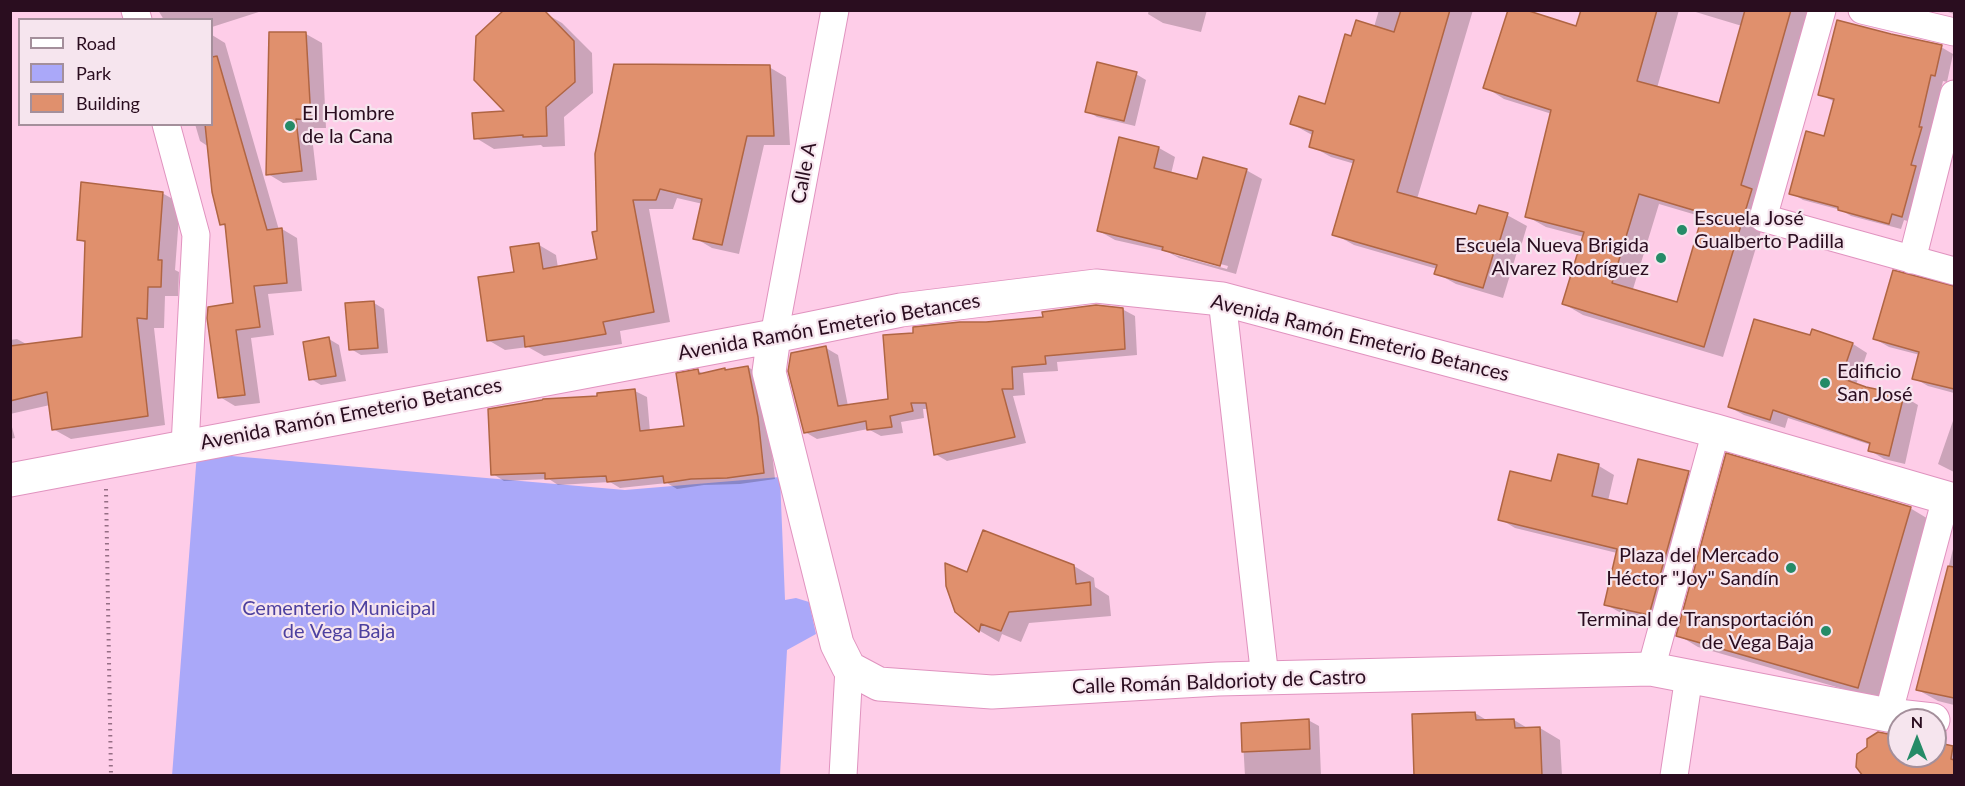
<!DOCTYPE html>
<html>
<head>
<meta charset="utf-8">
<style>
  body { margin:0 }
  #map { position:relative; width:1965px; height:786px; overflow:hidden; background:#fecde8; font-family:Lato,sans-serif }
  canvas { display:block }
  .frame { position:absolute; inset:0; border:12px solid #2a0d1f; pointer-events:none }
  .legend { position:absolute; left:18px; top:18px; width:195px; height:108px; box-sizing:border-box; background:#f6e5ee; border:2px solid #a48f9b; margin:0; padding:8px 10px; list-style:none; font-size:18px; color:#2a0d1f }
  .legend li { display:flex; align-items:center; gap:12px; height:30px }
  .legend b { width:30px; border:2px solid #a48f9b }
  .north { position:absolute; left:1887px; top:708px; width:60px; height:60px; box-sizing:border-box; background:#f6e5ee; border:2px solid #a48f9b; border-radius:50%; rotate:0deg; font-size:16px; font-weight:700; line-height:24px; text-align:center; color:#2a0d1f }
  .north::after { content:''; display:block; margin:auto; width:21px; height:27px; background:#258b67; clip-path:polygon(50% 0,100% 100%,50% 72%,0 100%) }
</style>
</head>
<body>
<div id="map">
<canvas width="1965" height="786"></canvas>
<div class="frame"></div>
<ul class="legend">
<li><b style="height:8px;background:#fff"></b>Road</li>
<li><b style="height:16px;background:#aaa8f9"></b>Park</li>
<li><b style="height:16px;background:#e0906d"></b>Building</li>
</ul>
<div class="north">N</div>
</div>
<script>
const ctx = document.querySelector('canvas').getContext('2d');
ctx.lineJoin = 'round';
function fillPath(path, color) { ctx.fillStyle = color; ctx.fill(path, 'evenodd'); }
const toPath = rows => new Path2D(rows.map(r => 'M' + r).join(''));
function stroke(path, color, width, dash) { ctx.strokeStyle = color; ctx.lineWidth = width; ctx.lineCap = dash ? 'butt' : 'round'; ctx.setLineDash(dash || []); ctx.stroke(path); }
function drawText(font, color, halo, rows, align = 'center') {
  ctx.font = font + ' Lato,sans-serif'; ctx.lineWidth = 4.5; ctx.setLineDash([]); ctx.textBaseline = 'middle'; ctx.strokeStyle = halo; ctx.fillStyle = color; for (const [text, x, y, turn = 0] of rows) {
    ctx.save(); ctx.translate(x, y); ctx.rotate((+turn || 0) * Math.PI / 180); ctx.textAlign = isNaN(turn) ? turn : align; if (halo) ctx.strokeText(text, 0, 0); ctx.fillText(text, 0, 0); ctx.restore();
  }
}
const green = toPath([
  [197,453,625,490,780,477,785,600,796,598,809,602,816,634,787,650,780,775,172,776]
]);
const shadow = toPath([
  [158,10,265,10,212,27,212,20,164,20],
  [1149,10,1207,10,1201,32,1163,23,1148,14],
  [1379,10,1473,10,1417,199,1477,216,1507,215,1527,226,1519,253,1517,252,1503,298,1456,284,1436,273,1437,269,1354,245,1334,234,1355,164,1331,157,1311,146,1314,136,1292,124,1326,106,1352,38,1374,27],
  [1582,10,1679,10,1657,88,1720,105,1742,26,1689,10,1809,10,1770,201,1723,357,1583,315,1564,304,1584,237,1546,227,1526,216,1552,114,1504,99,1485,87,1577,28],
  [1659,204,1703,217,1678,304,1633,289],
  [1942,10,1954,10,1954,14],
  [543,12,562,23,592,53,593,93,564,117,565,146,543,147,541,145,494,149,476,138,507,112],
  [306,34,322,43,326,128,311,128,317,180,283,183,268,174],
  [212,35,225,43,279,230,282,229,297,238,302,291,268,294,274,335,251,338,260,403,235,406,220,397,235,305,227,227,221,224,209,147,200,141,195,124,212,124],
  [1941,47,1953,54,1947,82,1943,81,1930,134,1914,223,1904,220,1901,229,1851,216,1841,210,1803,200,1791,193,1825,137,1835,102,1819,94],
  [769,67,786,77,790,145,764,145,739,254,712,248,695,238,703,204,677,198,673,209,649,209,670,322,620,331,622,344,544,356,528,347,505,350,488,340,516,274,539,245,556,255,558,268,599,260,598,232],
  [1136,74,1146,80,1135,126,1097,117,1087,111],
  [1120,139,1159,148,1175,157,1171,174,1198,181,1246,170,1262,179,1236,274,1179,258,1168,252,1115,240,1099,231],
  [1171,251,1228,266,1227,269,1175,255],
  [162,193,180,203,175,270,179,272,178,296,165,296,164,328,154,328,165,425,71,439,53,429,50,405,10,414,10,340,17,339,28,345,84,338,87,244,79,239],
  [1950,288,1954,288,1954,393,1928,386,1914,378,1920,355,1889,347,1875,339],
  [374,303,384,309,388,353,361,355,351,349],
  [1122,309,1135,316,1137,355,1057,362,1058,371,1023,373,1025,395,1013,396,1026,443,947,461,935,454,928,409,923,409,924,418,901,422,903,433,881,436,868,429,817,439,805,432,826,348,838,355,848,406,889,400,915,334,986,324],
  [1813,331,1853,344,1867,353,1856,385,1903,396,1918,405,1905,464,1884,459,1869,450,1871,445,1788,418,1785,428,1744,415,1729,407,1811,337],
  [329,339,339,345,346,381,321,385,311,379],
  [748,367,759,374,769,425,775,479,740,484,704,485,677,489,667,483,620,488,610,482,558,485,549,479,504,481,493,474,599,397,635,391,647,397,650,432,686,428,698,371,704,374],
  [1954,418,1954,472,1938,464],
  [10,420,15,438,10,439],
  [1599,466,1614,475,1608,501,1628,506,1688,473,1704,482,1665,623,1621,613,1605,604,1617,553,1515,528,1500,519,1552,483],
  [1910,508,1930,520,1878,699,1698,647,1678,635],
  [1954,545,1954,705,1938,701,1918,690],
  [1074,566,1094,578,1095,587,1109,596,1111,616,1029,623,1021,642,1002,634,999,642,980,631,956,612,968,574],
  [1475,713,1488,721,1514,720,1529,729,1540,728,1560,740,1562,776,1416,776],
  [1308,720,1319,726,1321,776,1245,776,1242,724],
  [1899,737,1899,756,1935,756,1935,744,1954,748,1954,776,1865,776]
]);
const building = toPath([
  [504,10,544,10,574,41,575,82,546,107,547,136,523,137,523,135,474,139,472,113,504,111,474,80,476,36,504,10],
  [1401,10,1450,10,1397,192,1476,214,1479,205,1508,213,1499,243,1497,242,1483,288,1434,274,1437,265,1332,235,1354,160,1309,147,1313,131,1290,124,1299,96,1325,104,1345,34,1351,36,1356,20,1394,32,1401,10],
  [1508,10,1526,10,1576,26,1581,10,1657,10,1637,81,1719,103,1745,10,1791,10,1741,185,1752,189,1704,347,1562,304,1584,232,1525,217,1551,110,1483,88,1508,10],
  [1639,194,1703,213,1677,302,1612,283,1639,194],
  [1837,20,1891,34,1942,45,1935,76,1931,75,1919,127,1922,127,1911,165,1916,166,1902,217,1892,214,1889,224,1838,210,1838,207,1789,194,1806,131,1824,136,1834,99,1818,95,1837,20],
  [269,32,306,32,311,120,296,119,302,171,266,175,269,32],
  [217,56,267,230,282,228,287,283,254,286,260,327,236,330,245,395,218,398,207,318,208,307,233,303,225,224,220,225,212,192,205,124,212,124,212,57,217,56],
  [1097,62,1137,72,1124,121,1085,112,1097,62],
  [614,64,770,65,774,136,747,136,722,245,693,239,702,199,660,189,656,200,633,200,654,312,603,322,606,334,565,341,525,347,524,336,487,341,478,277,514,272,510,247,539,243,543,269,597,259,592,232,597,231,595,154,614,64],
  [1119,137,1159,147,1154,168,1197,179,1203,157,1247,169,1220,266,1162,250,1163,247,1097,231,1119,137],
  [81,182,163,192,158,260,162,260,161,287,148,287,147,319,137,318,148,416,52,430,47,392,10,401,10,346,82,337,85,241,77,240,81,182],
  [1893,270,1954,286,1954,389,1912,379,1919,352,1873,339,1893,270],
  [374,301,378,348,349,350,345,303,374,301],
  [1096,305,1123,308,1125,349,1045,356,1046,364,1012,367,1013,389,1002,389,1015,437,934,455,926,403,911,403,913,411,890,416,892,427,867,430,866,421,804,433,788,371,791,353,826,346,838,406,888,399,883,335,913,333,913,327,960,322,986,322,1043,317,1042,312,1096,305],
  [1754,319,1810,335,1812,329,1853,343,1841,378,1866,387,1904,395,1889,456,1868,451,1870,443,1773,410,1770,420,1728,407,1754,319],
  [329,337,336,376,309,380,303,342,329,337],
  [748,366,758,417,764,473,727,478,691,479,664,483,663,476,607,482,606,476,545,479,545,473,491,475,488,409,542,400,543,399,597,396,597,393,635,389,640,431,684,426,676,373,698,369,699,374,725,368,725,370,748,366],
  [1726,453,1911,507,1858,688,1676,636,1726,453],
  [1558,454,1599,464,1592,496,1627,504,1638,459,1689,471,1649,615,1604,605,1617,549,1498,520,1510,471,1551,481,1558,454],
  [983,530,1074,565,1076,584,1090,582,1091,605,1009,612,1001,631,981,624,979,632,955,612,946,586,945,563,967,572,983,530],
  [1948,566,1954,567,1954,698,1916,690,1948,566],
  [1475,712,1476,720,1514,719,1515,728,1540,727,1542,776,1414,776,1412,714,1475,712],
  [1309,719,1310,749,1242,752,1241,723,1309,719],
  [1878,732,1899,736,1899,756,1935,756,1935,742,1953,746,1951,759,1954,760,1954,776,1863,776,1856,767,1857,754,1867,747,1867,739,1878,732]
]);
const path = toPath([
  [106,489,111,776]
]);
const minor = toPath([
  [135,10,138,20],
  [1822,10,1763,218,1954,271],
  [1862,10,1954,32],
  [166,124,196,235,185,446],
  [1912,260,1954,94],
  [1222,299,1265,678],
  [774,336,835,10],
  [1651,669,1716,431],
  [1888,715,1946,498],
  [843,776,849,668],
  [1674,776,1689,676]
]);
const tertiary = toPath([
  [774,336,769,372,837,644,849,668,879,684,992,692,1218,679,1651,669,1888,715,1933,720],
  [10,480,774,336,901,310,1096,286,1222,299,1716,431,1954,500]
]);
const markers = [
  [290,126,6,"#258b67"],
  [1682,230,6,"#258b67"],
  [1661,258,6,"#258b67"],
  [1825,383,6,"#258b67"],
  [1791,568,6,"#258b67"],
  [1826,631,6,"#258b67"]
];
const poiNames = [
  ["El Hombre",302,114],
  ["de la Cana",302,137],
  ["Escuela José",1694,219],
  ["Gualberto Padilla",1694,242],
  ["Escuela Nueva Brigida",1649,246,"right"],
  ["Alvarez Rodríguez",1649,269,"right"],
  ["Edificio",1837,372],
  ["San José",1837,395],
  ["Plaza del Mercado",1779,556,"right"],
  ["Héctor \"Joy\" Sandín",1779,579,"right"],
  ["Terminal de Transportación",1814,620,"right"],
  ["de Vega Baja",1814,643,"right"]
];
const streetNames = [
  ["Calle A",804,173,-79],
  ["Avenida Ramón Emeterio Betances",829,327,-10],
  ["Avenida Ramón Emeterio Betances",1360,338,14],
  ["Avenida Ramón Emeterio Betances",351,414,-11],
  ["Calle Román Baldorioty de Castro",1219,682,-2]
];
const parkNames = [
  ["Cementerio Municipal",339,609],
  ["de Vega Baja",339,632]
];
fillPath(green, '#aaa8f9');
fillPath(shadow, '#0003');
fillPath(building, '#e0906d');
stroke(building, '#b06543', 1.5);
stroke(minor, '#e093bf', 29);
stroke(tertiary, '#e093bf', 35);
stroke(path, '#956e84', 4, [1.5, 4.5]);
stroke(minor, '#fff', 27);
stroke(tertiary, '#fff', 33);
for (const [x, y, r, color] of markers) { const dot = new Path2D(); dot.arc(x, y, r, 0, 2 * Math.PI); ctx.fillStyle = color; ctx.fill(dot); stroke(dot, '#f6e5ee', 2); }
drawText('20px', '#2a0d1f', '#f6e5ee', poiNames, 'left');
drawText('20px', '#2a0d1f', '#f6e5ee', streetNames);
drawText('20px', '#4d409f', '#f6e5ee', parkNames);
</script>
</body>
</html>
